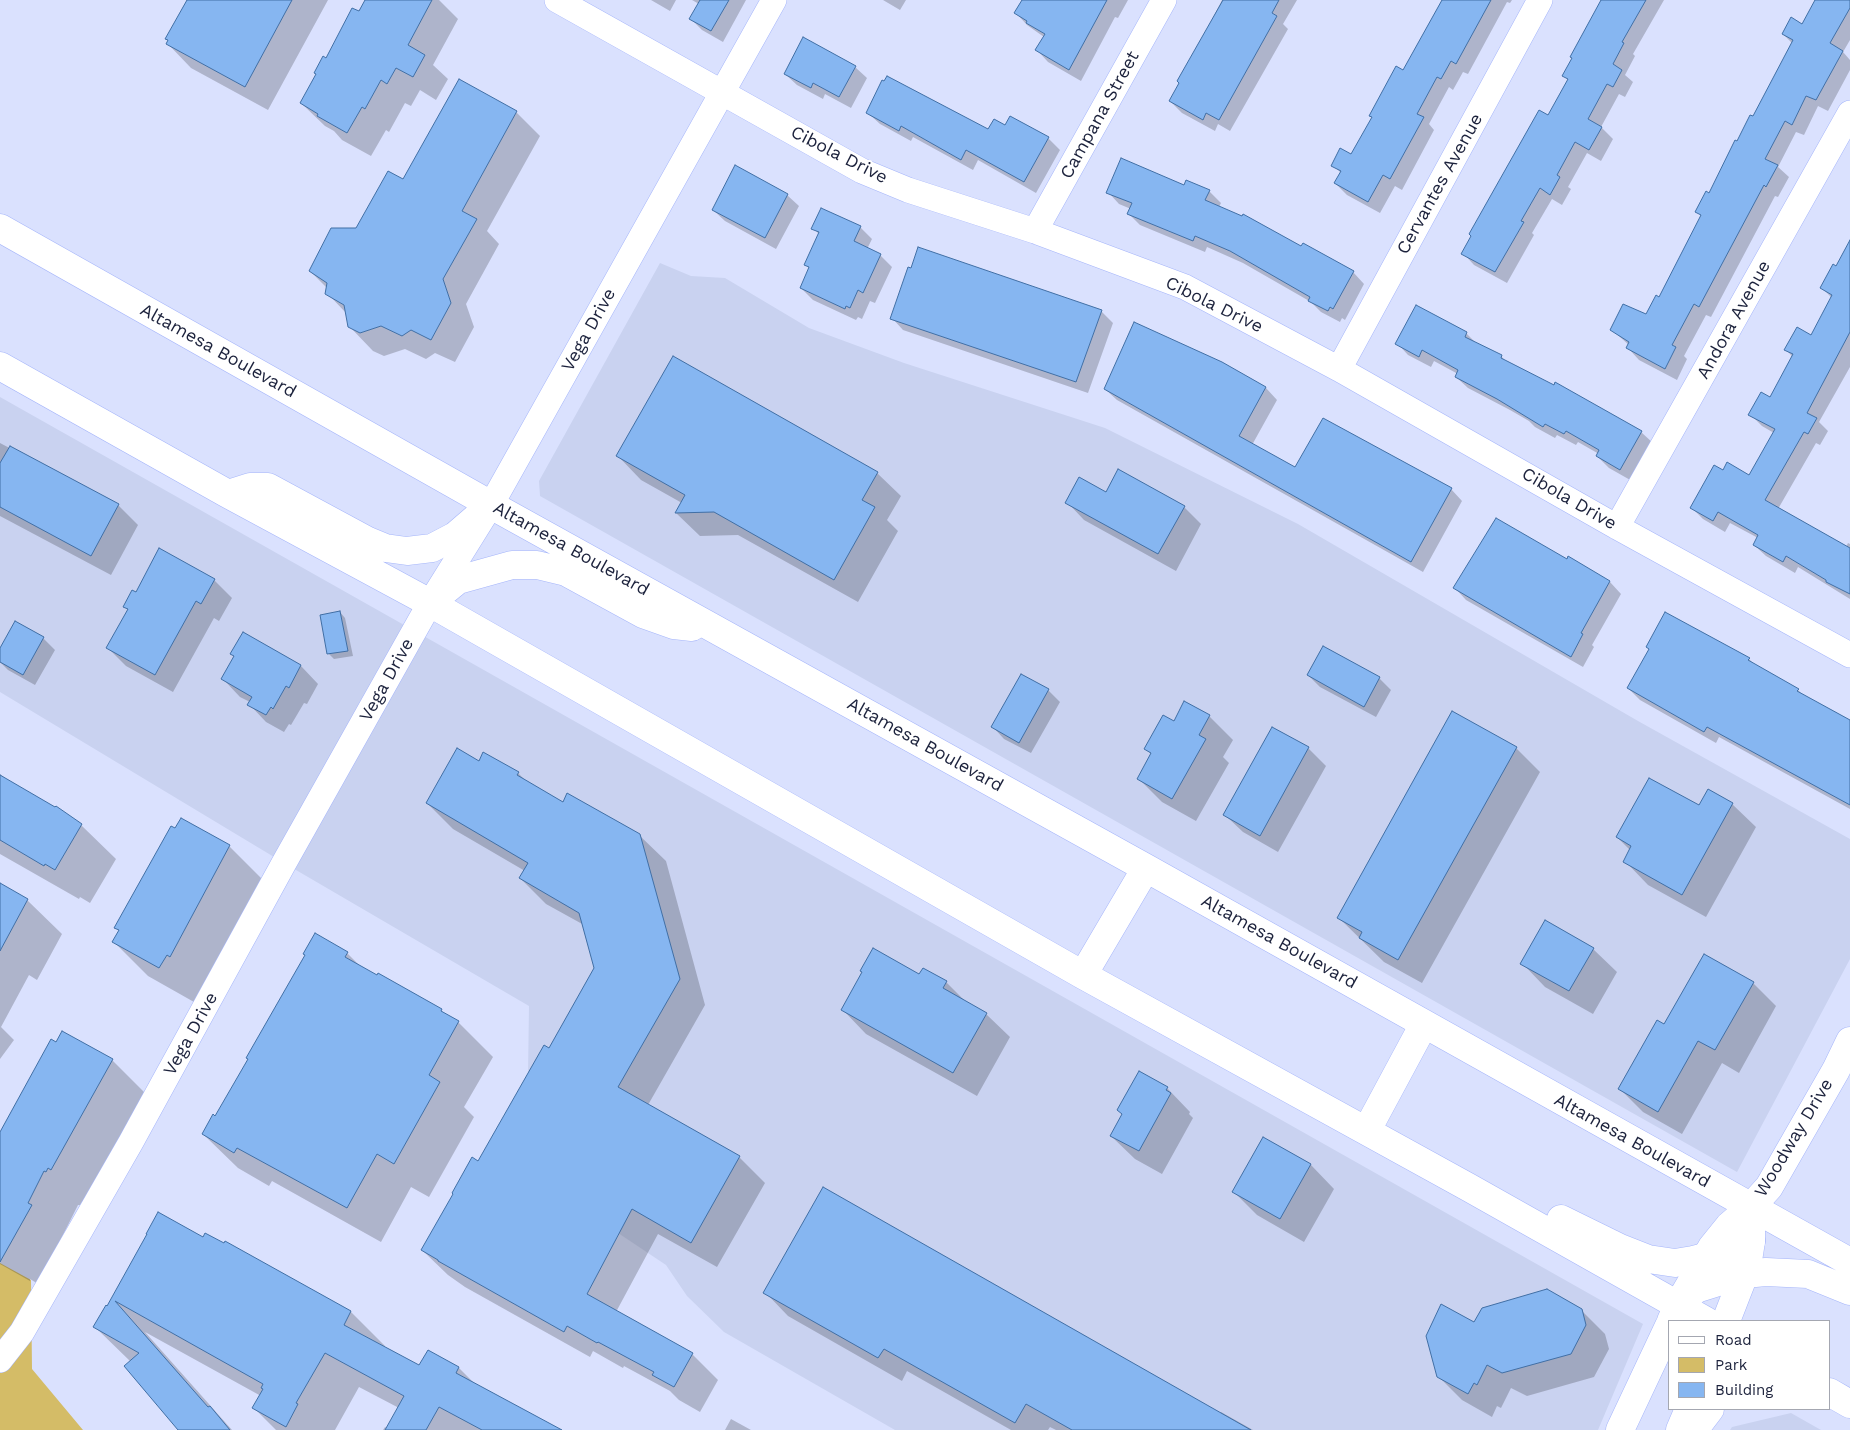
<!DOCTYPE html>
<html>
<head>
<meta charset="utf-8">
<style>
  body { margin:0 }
  #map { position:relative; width:1850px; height:1430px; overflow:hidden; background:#dae1fe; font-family:"Work Sans",sans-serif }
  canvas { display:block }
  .legend { position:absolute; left:1668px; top:1320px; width:162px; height:90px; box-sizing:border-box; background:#fff; border:1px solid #a4a7b1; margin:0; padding:6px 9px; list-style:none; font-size:15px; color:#1c223c }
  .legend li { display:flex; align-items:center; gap:10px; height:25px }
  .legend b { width:25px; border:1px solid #a4a7b1 }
</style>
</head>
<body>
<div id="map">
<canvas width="1850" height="1430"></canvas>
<ul class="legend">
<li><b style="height:6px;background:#fff"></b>Road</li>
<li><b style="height:14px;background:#d4bc67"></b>Park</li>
<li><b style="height:14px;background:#86b6f1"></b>Building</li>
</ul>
</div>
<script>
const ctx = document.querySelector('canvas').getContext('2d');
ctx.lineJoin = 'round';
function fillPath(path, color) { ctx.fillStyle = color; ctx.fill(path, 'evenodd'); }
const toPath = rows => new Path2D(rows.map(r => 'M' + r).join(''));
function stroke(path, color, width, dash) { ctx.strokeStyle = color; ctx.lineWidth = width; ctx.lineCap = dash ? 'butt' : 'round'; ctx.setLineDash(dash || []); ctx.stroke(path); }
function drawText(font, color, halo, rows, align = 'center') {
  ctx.font = font + ' "Work Sans",sans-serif'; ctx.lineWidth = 4; ctx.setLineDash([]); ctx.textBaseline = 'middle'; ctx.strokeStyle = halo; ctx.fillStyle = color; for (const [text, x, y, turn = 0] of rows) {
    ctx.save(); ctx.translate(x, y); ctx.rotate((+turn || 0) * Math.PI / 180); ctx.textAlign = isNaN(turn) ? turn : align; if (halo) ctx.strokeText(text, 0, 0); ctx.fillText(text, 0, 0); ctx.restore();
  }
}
const built = toPath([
  [660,263,691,276,725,278,809,328,904,363,1105,428,1298,524,1638,721,1850,839,1850,959,1737,1172,540,496,539,481],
  [0,397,1643,1324,1598,1430,895,1430,724,1332,687,1296,666,1265,489,1147,528,1075,529,1006,284,863,0,692],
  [1791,1413,1821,1430,1730,1430,1732,1427]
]);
const green = toPath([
  [0,1263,31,1280,32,1369,83,1430,0,1430]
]);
const shadow = toPath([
  [188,0,328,0,268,110,191,68,168,44],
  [366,0,439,0,458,19,433,65,448,79,436,100,420,90,411,106,405,103,389,132,386,130,371,156,342,140,334,131,325,126,301,103,326,60],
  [651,0,676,0,670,11],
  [692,0,746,0,723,42,702,30,691,19,699,4],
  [883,0,906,0,900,10],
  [1023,0,1128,0,1118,18,1115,17,1081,81,1048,62,1037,50,1044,37,1027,25,1016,13],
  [1222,0,1297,0,1283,24,1288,29,1230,131,1218,124,1215,131,1182,113,1170,101],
  [1444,0,1512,0,1510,3,1507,2,1468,74,1463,72,1453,90,1449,87,1429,124,1434,130,1402,190,1395,186,1380,213,1347,195,1335,183,1341,173,1333,165,1352,156,1404,72],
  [1603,0,1664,0,1633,54,1635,56,1625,75,1633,82,1625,97,1619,94,1601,127,1613,139,1601,161,1587,153,1568,187,1571,189,1562,205,1552,199,1532,233,1534,235,1507,283,1474,265,1463,253,1548,116,1568,80,1564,76],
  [1816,0,1850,0,1850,40,1843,52,1850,60,1850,70,1828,111,1818,106,1804,135,1796,132,1778,167,1789,177,1778,197,1775,196,1711,317,1706,315,1684,356,1687,359,1677,380,1639,360,1628,348,1629,345,1611,329,1647,315,1660,298,1702,217,1697,211,1709,194,1737,143,1753,118,1792,43,1783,34,1802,25],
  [855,67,867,78,851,108,825,94,823,99,797,85,785,74],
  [516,112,540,136,487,231,499,244,466,304,474,327,455,362,435,353,426,359,405,349,384,356,373,351,350,327,347,314,327,293,327,288,310,271,357,229,404,181],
  [868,113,988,131,1006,127,1048,138,1060,150,1036,193,978,160,973,170,913,137,911,141,880,124],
  [1184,186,1209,191,1221,203,1219,207,1353,272,1364,284,1345,320,1342,318,1340,322,1321,312,1311,302,1243,263,1207,247,1205,252,1140,225,1129,214,1131,209,1119,204,1108,192],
  [787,195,799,206,776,249,725,221,713,210],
  [860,227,872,239,867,249,880,255,892,267,875,303,870,301,862,319,858,317,856,320,813,300,801,288,810,269,805,264,819,234,813,228],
  [1850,243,1850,367,1819,422,1828,431,1820,445,1816,443,1778,509,1846,547,1848,543,1850,544,1850,599,1798,567,1795,573,1766,556,1754,545,1758,538,1730,523,1725,532,1703,519,1692,508,1723,472,1750,477,1774,433,1762,426,1750,414,1770,399,1793,357,1786,350,1811,336,1832,298,1822,288,1837,268],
  [1101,311,1113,323,1088,393,903,330,892,318],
  [1466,333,1478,345,1501,356,1508,364,1641,432,1653,443,1632,481,1609,468,1597,456,1599,454,1578,442,1576,445,1557,435,1555,438,1535,427,1529,421,1510,410,1468,388,1456,377,1458,374,1434,361,1431,367,1408,355,1397,343],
  [1222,363,1266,388,1277,400,1252,445,1295,469,1451,489,1462,501,1423,572,1117,400,1105,389],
  [0,443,118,505,138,525,111,575,0,516],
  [618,456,877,473,901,496,887,520,898,531,858,602,738,535,700,536,676,513,682,503,641,480],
  [1106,494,1184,507,1201,524,1176,571,1084,520,1067,502],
  [1569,558,1610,582,1621,594,1592,645,1594,647,1583,667,1466,600,1455,588,1567,561],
  [214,580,232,598,219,621,214,618,173,692,126,666,108,648,129,611,124,606,136,593],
  [340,612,345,618,353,656,334,659,329,654,321,616],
  [244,634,301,666,318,684,307,704,304,703,291,725,289,724,284,732,266,722,249,704,250,702,240,697,223,679,235,657],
  [43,638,55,650,35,685,8,670,0,662,0,651],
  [1749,659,1756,666,1798,690,1804,696,1850,720,1850,809,1719,737,1716,743,1640,700,1628,688],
  [1308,675,1379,678,1391,690,1376,717,1320,687],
  [1048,690,1060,702,1031,753,1004,739,993,727],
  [1209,716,1233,740,1223,757,1229,763,1196,821,1162,802,1139,779,1152,755,1146,749,1174,722],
  [1308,748,1326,766,1278,852,1243,832,1225,815],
  [1516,748,1540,772,1422,983,1384,962,1339,918],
  [479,762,518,773,527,782,564,803,639,835,666,861,705,1005,648,1105,739,1157,765,1183,717,1267,658,1234,616,1312,692,1354,718,1380,700,1412,679,1400,670,1391,624,1366,623,1368,593,1351,590,1357,465,1287,448,1275,422,1250,549,1049,596,968,584,925,546,904,520,878,525,871,453,829,427,803],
  [0,774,11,783,81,825,116,859,90,903,80,897,79,899,0,854],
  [1732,804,1756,827,1706,917,1648,885,1625,861,1630,850,1617,837,1699,807],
  [229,846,263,880,205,990,201,988,194,1002,148,976,114,942,120,931,116,928],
  [0,885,27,900,62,934,37,980,29,975,1,1027,14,1040,0,1059],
  [1593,949,1617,972,1593,1014,1545,987,1522,963],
  [347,953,363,969,441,1010,446,1016,458,1022,493,1057,464,1107,474,1117,429,1197,411,1187,381,1242,272,1181,269,1186,238,1168,203,1134],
  [923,969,946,982,967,1003,986,1014,1010,1037,977,1096,866,1034,843,1010,919,976],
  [1753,983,1776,1006,1739,1073,1722,1063,1682,1134,1643,1112,1620,1089,1665,1026],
  [112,1060,146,1094,86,1203,82,1202,80,1205,78,1205,62,1237,66,1240,40,1285,30,1279,30,1281,0,1264,0,1133],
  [1167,1088,1190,1112,1189,1114,1193,1118,1162,1174,1135,1159,1111,1136],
  [1264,1139,1311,1165,1334,1189,1304,1242,1257,1215,1234,1192],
  [148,1235,203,1239,224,1245,226,1243,351,1312,385,1346,384,1348,419,1367,428,1351,459,1368,477,1386,557,1430,383,1430,385,1427,387,1428,399,1408,359,1387,335,1430,276,1430,254,1408,261,1396,145,1332,232,1430,181,1430,131,1362,95,1327,108,1308],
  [765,1292,1220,1414,1221,1412,1253,1430,1056,1430,1050,1427,1048,1430,1011,1430,907,1371,902,1381,788,1316],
  [1581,1310,1605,1334,1609,1349,1594,1377,1527,1396,1511,1388,1501,1408,1497,1406,1492,1417,1462,1400,1438,1376,1474,1324],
  [731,1419,751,1430,725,1430]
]);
const building = toPath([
  [187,0,292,0,245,87,166,44,168,40,165,39,187,0],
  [365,0,432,0,408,45,425,55,413,77,396,68,387,84,381,80,365,109,362,107,347,133,317,116,318,114,300,103,316,74,314,73,323,56,326,58,352,8,359,11,365,0],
  [700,0,729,0,711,31,689,19,700,0],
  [1022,0,1107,0,1069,70,1035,50,1045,34,1026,23,1027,21,1014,13,1022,0],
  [1223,0,1279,0,1272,13,1277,16,1219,120,1206,113,1203,120,1169,101,1179,83,1177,81,1223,0],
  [1442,0,1491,0,1456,64,1451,61,1441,79,1437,77,1417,114,1424,117,1390,179,1383,175,1368,202,1334,183,1341,171,1331,166,1340,148,1351,154,1372,117,1369,116,1396,66,1403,70,1442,0],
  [1601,0,1646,0,1622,42,1624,43,1613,64,1622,70,1613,87,1607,84,1588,119,1602,127,1589,150,1575,142,1557,175,1560,177,1550,195,1540,188,1521,221,1524,222,1495,272,1461,254,1471,236,1469,234,1539,110,1548,115,1568,79,1562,76,1572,58,1570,57,1601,0],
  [1815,0,1850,0,1850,8,1830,43,1843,51,1816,100,1806,96,1792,125,1785,121,1765,159,1778,165,1766,187,1764,185,1699,307,1694,304,1672,345,1676,347,1665,369,1626,348,1629,342,1610,330,1623,304,1646,314,1656,295,1659,297,1701,215,1695,212,1706,191,1709,193,1735,140,1737,141,1750,115,1753,116,1793,40,1782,34,1791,17,1802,24,1815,0],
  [803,37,856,66,839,97,813,83,811,88,784,74,803,37],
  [887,76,988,129,994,119,1005,125,1010,116,1049,137,1024,182,966,150,961,160,901,126,899,131,866,113,882,80,884,81,887,76],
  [459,79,517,111,462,211,477,219,443,279,451,303,431,340,411,330,402,336,381,326,360,333,348,327,344,305,325,294,327,283,309,271,331,228,356,228,388,171,403,179,459,79],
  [1121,158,1184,185,1186,180,1210,190,1205,200,1242,216,1243,214,1301,246,1303,243,1354,271,1333,309,1330,307,1328,311,1308,301,1310,297,1230,251,1195,236,1193,241,1127,214,1132,203,1106,193,1121,158],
  [735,165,788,194,765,238,712,210,735,165],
  [821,208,861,226,854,241,881,254,863,293,858,290,850,308,846,306,845,309,800,288,809,267,804,265,819,232,811,229,821,208],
  [1850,240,1850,332,1807,413,1817,418,1808,434,1804,432,1765,500,1850,548,1850,594,1826,582,1826,580,1786,556,1783,562,1753,545,1758,535,1718,512,1713,521,1690,508,1714,465,1723,470,1727,462,1749,475,1775,429,1748,415,1761,392,1770,397,1793,354,1784,350,1797,327,1811,335,1832,295,1820,288,1833,264,1836,266,1850,240],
  [918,247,1102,310,1076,382,890,319,908,267,911,268,918,247],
  [1416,305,1467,332,1465,337,1502,355,1501,358,1554,385,1555,382,1642,431,1620,470,1596,456,1599,450,1566,431,1564,434,1545,424,1543,427,1497,399,1455,377,1458,370,1422,350,1419,357,1395,344,1416,305],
  [1134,322,1222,362,1266,387,1239,436,1295,467,1323,418,1452,488,1411,562,1104,389,1134,322],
  [673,356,878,472,862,500,875,507,834,580,714,512,675,513,685,495,616,456,673,356],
  [10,446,119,504,91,556,0,507,0,463,10,446],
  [1118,469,1185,506,1158,554,1065,503,1079,477,1106,492,1118,469],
  [1496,518,1567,559,1568,556,1610,581,1581,633,1583,634,1571,657,1453,588,1496,518],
  [159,548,215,579,201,604,196,601,155,675,106,648,128,609,123,607,132,590,136,592,159,548],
  [340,611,348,651,327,654,320,615,340,611],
  [1665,612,1750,658,1748,660,1799,689,1797,691,1850,720,1850,805,1707,727,1704,732,1627,688,1649,649,1646,647,1665,612],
  [15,621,44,637,23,675,0,662,0,648,15,621],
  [243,632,301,665,289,688,286,686,273,709,271,707,266,715,247,705,252,697,221,679,234,656,230,654,243,632],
  [1323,646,1380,677,1364,707,1307,675,1323,646],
  [1021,674,1049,689,1019,743,991,727,1021,674],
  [1184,701,1210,715,1199,735,1206,739,1172,799,1137,779,1151,753,1144,749,1163,715,1174,721,1184,701],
  [1452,711,1517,747,1398,960,1359,938,1362,932,1337,918,1452,711],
  [1272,727,1309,747,1260,836,1223,815,1272,727],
  [457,748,479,761,483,752,519,772,517,775,563,802,567,793,640,834,680,979,618,1087,740,1156,691,1243,632,1209,587,1294,693,1353,674,1387,652,1375,654,1372,598,1342,597,1343,567,1326,564,1332,438,1261,438,1260,421,1250,453,1194,452,1193,472,1157,478,1161,544,1045,549,1048,594,968,579,913,519,878,528,863,426,803,457,748],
  [0,775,55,807,56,806,82,824,55,870,45,864,44,866,0,840,0,775],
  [1649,778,1699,805,1708,789,1733,803,1682,895,1623,862,1631,846,1616,837,1649,778],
  [181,818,230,845,170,957,167,955,159,968,112,942,119,930,114,928,171,826,175,828,181,818],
  [0,883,28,899,0,951,0,883],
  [1545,920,1594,948,1569,991,1520,964,1545,920],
  [315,933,348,952,345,957,377,975,378,973,442,1009,441,1011,459,1021,429,1075,440,1082,394,1164,377,1154,347,1208,237,1148,234,1153,202,1134,213,1114,215,1116,248,1059,246,1058,305,955,303,954,315,933],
  [873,948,919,974,923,968,947,981,943,988,987,1013,953,1073,841,1010,862,972,860,971,873,948],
  [1704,954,1754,982,1715,1050,1698,1041,1658,1112,1618,1089,1657,1020,1664,1024,1704,954],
  [62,1031,113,1059,51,1170,48,1168,46,1172,44,1171,28,1203,32,1205,0,1262,0,1132,51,1039,56,1042,62,1031],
  [1139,1071,1168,1087,1166,1090,1171,1093,1139,1151,1110,1136,1122,1114,1117,1110,1139,1071],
  [1263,1137,1311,1164,1280,1219,1232,1192,1263,1137],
  [823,1187,1251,1430,1072,1430,1026,1404,1015,1423,884,1349,878,1358,763,1293,823,1187],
  [158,1212,203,1237,205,1233,224,1243,225,1241,351,1311,344,1325,419,1365,428,1350,459,1367,456,1373,562,1430,482,1430,439,1407,426,1430,385,1430,404,1396,325,1353,296,1403,298,1404,286,1427,252,1408,263,1389,261,1388,263,1384,115,1301,208,1407,210,1406,230,1430,178,1430,124,1366,139,1353,93,1327,106,1305,107,1306,147,1234,146,1234,158,1212],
  [1547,1289,1582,1309,1586,1325,1571,1354,1502,1373,1487,1365,1477,1385,1474,1383,1468,1394,1437,1377,1426,1336,1441,1304,1474,1322,1482,1308,1547,1289]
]);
const minor = toPath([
  [557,0,862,171,908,190,1035,231,1185,287,1339,369,1617,527,1850,655],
  [1035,231,1164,0],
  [1339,369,1540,0],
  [1617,527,1850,113],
  [0,1360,22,1332,131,1142,284,863,430,603,491,505,774,0]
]);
const tertiary = toPath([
  [1671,1321,1678,1305,1712,1247,1729,1226,1750,1208,1769,1187,1836,1070,1850,1041],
  [1726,1321,1747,1267,1751,1241,1751,1220],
  [1620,1430,1669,1326],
  [1680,1430,1689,1409]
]);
const secondary = toPath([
  [0,228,491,505,1146,868,1850,1262],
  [0,366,228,494,430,603,1083,975,1468,1187,1706,1321],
  [228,494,250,487,268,487,368,541,385,548,407,551,432,548,455,536,491,505],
  [430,603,458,580,512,565,537,565,566,572,643,614,674,625,692,627],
  [1083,975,1146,868],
  [1367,1130,1424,1024],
  [1561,1219,1620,1248,1648,1259,1675,1263,1693,1260,1732,1250,1751,1241],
  [1678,1305,1696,1289,1744,1274,1766,1272,1808,1274,1850,1291],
  [1829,1392,1850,1404],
  [1694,1430,1710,1409]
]);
const streetNames = [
  ["Campana Street",1100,115,-61],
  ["Cibola Drive",839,155,27],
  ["Cervantes Avenue",1440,184,-61],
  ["Cibola Drive",1214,305,26],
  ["Andora Avenue",1734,320,-61],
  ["Vega Drive",589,330,-61],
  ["Altamesa Boulevard",218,351,29],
  ["Cibola Drive",1569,499,30],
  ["Altamesa Boulevard",571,549,29],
  ["Vega Drive",387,680,-61],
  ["Altamesa Boulevard",925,745,29],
  ["Altamesa Boulevard",1279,942,29],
  ["Vega Drive",191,1034,-61],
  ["Woodway Drive",1794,1138,-59],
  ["Altamesa Boulevard",1632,1141,29]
];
fillPath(built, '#c9d2f0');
fillPath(green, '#d4bc67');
fillPath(shadow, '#0003');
fillPath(building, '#86b6f1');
stroke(building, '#416fa5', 1);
stroke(minor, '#a5b5fa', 26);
stroke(tertiary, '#a5b5fa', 29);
stroke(secondary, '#a5b5fa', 29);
stroke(minor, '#fff', 25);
stroke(tertiary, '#fff', 28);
stroke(secondary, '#fff', 28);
drawText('18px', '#1c223c', '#fff', streetNames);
</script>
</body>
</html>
